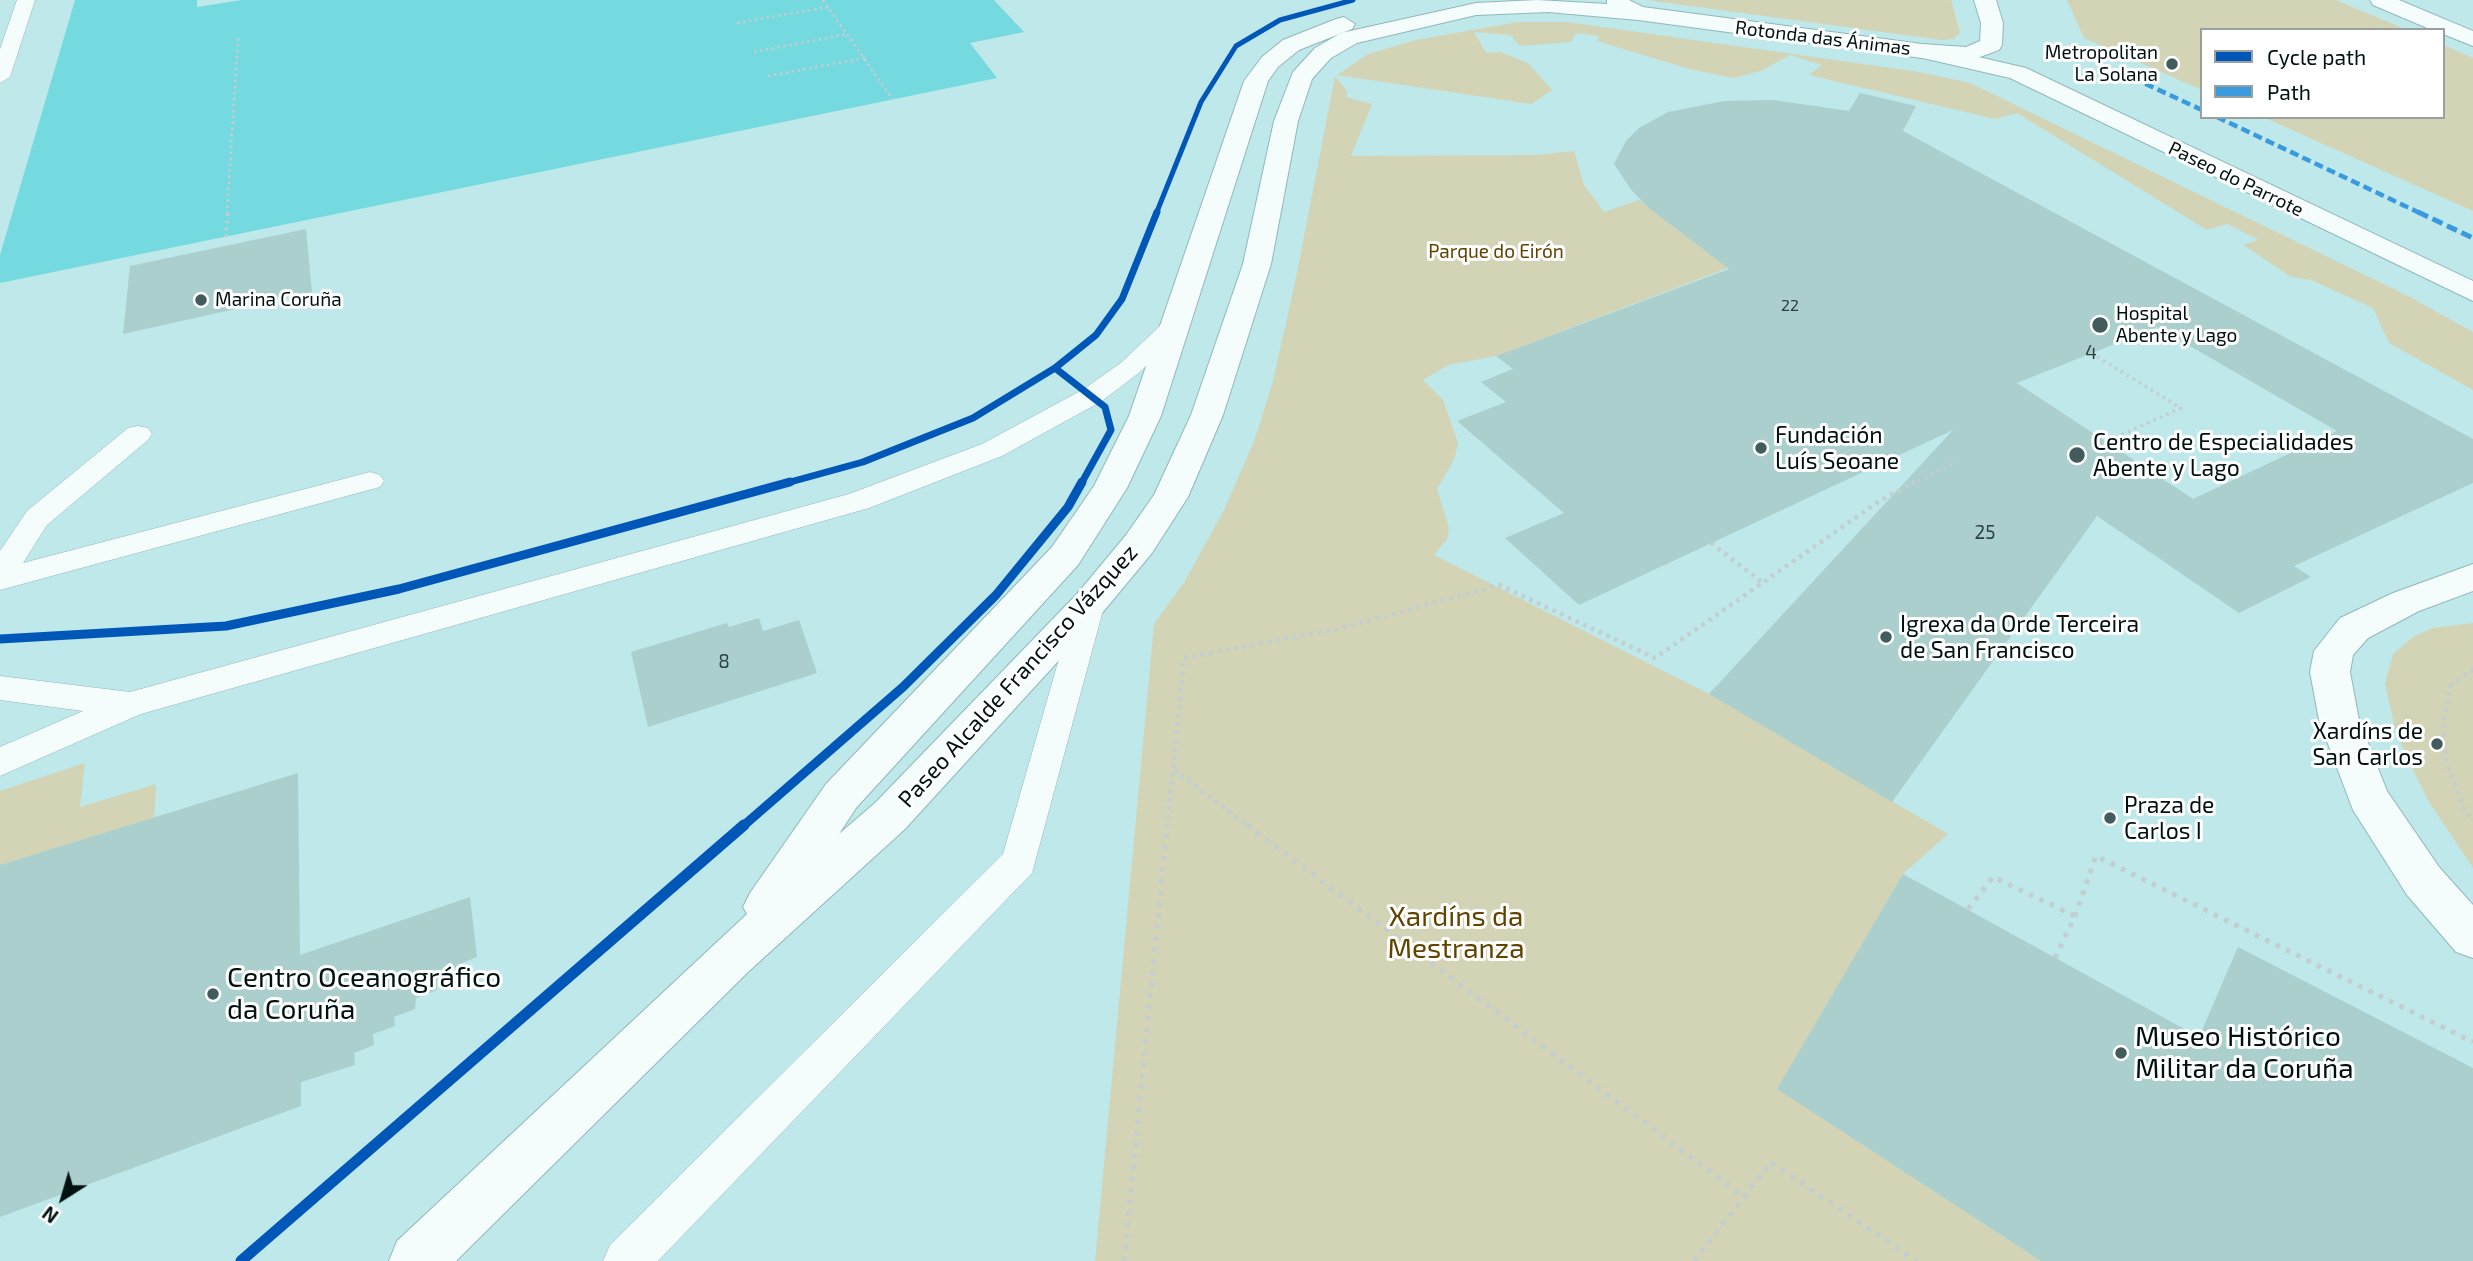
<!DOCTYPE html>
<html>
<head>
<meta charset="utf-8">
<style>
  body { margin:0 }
  #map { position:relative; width:2473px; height:1261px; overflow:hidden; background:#bee8ea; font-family:"Exo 2",sans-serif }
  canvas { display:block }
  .legend { position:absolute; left:2200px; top:28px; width:245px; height:91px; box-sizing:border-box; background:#fff; border:2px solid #99a0a0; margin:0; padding:9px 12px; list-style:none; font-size:21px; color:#001112 }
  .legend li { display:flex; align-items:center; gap:14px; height:35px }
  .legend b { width:35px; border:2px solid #99a0a0 }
  .north { position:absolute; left:28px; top:1163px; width:70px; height:70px; -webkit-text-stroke:5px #fff; paint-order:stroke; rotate:217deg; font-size:19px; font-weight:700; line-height:28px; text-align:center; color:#001112 }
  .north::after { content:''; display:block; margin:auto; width:24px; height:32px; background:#001112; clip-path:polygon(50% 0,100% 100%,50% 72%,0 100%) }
</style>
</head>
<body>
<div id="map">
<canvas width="2473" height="1261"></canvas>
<ul class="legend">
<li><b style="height:9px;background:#0057b8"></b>Cycle path</li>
<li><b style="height:9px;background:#399ade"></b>Path</li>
</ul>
<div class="north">N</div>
</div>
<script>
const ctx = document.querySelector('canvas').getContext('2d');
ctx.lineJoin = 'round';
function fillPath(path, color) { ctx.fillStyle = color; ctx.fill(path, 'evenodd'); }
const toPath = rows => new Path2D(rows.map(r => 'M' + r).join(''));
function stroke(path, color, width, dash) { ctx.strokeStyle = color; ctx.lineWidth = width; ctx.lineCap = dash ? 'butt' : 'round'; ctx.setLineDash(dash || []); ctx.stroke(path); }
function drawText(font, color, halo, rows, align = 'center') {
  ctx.font = font + ' "Exo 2",sans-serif'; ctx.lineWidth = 6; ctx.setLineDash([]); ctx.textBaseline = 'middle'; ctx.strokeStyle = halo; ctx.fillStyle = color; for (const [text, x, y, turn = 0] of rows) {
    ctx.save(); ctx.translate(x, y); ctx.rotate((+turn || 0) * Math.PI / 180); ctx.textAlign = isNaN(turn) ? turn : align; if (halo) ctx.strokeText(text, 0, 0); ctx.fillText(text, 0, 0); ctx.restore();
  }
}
const green = toPath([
  [1646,0,1951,0,1960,32,1954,39,1942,40],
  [2067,0,2336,0,2407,30,2202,30,2202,90,2084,38],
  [1518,22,1567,22,1919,72,1970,83,2410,297,2473,332,2473,390,2389,343,2373,308,2311,280,2291,277,2243,245,2259,240,2227,224,2207,230,2017,113,1995,119,1809,75,1822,65,1790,55,1761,71,1733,78,1689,69,1597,41,1599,36,1576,33,1571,42,1520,46,1510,35,1474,32,1486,53,1500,52,1528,63,1552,90,1531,104,1337,75,1368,54,1416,40],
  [2443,45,2473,58,2473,211,2263,117,2443,117],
  [1335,76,1348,92,1346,97,1372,104,1351,156,1537,155,1574,151,1584,185,1604,212,1639,200,1733,266,1496,356,1448,365,1423,380,1443,400,1458,443,1454,460,1437,489,1449,528,1447,539,1434,555,1709,694,1948,834,1903,874,1778,1089,2041,1261,1095,1261,1154,624,1185,581,1224,510,1255,439,1273,381,1297,273],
  [2473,623,2473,868,2429,802,2408,760,2395,728,2385,684,2393,654,2413,637,2433,628],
  [85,763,80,807,156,784,154,818,0,865,0,791]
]);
const water = toPath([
  [75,0,197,0,197,7,242,0,994,0,1024,32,970,43,997,78,0,283,0,255]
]);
const building = toPath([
  [1860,93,1916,106,1903,131,2473,439,2473,483,2294,566,2311,577,2239,613,2097,516,1892,802,1709,694,1953,430,1579,605,1505,538,1564,513,1457,421,1506,402,1481,382,1513,369,1496,356,1729,269,1649,208,1632,191,1614,164,1626,141,1639,128,1668,112,1724,101,1773,100,1849,111],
  [2157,327,2337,431,2193,499,2017,383],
  [306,229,312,292,123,334,130,266],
  [759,618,763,631,799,620,817,673,648,727,631,652,727,623,729,627],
  [298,773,300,955,470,897,477,957,457,965,457,972,437,980,437,990,416,998,415,1009,394,1017,395,1026,373,1034,374,1045,354,1053,355,1065,301,1082,301,1106,0,1217,0,865],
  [1903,874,2199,1037,2238,947,2473,1068,2473,1261,2041,1261,1777,1089]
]);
const pathFar3 = toPath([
  [823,0,893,100],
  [737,23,828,7],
  [754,52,847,34],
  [768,76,865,58],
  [227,214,238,38]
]);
const pathFar2 = toPath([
  [226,237,228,212],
  [2077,455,2181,408,2091,353],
  [1912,484,1956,461]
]);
const pathFar1 = toPath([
  [1711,543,1763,583],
  [2473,669,2450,686,2443,727,2446,761,2464,809,2473,821],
  [1174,770,1250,827],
  [1167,827,1184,658,1342,628,1499,585,1655,658,1881,500,1915,482]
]);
const path = toPath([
  [1247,825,1744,1197],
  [1968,909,1993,877,2075,916],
  [2055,958,2075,916,2096,856,2473,1042],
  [1124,1261,1167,825],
  [1694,1261,1771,1162,1916,1261]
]);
const service = toPath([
  [17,0,35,0,10,77,0,83,0,49,17,0],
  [1173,320,1182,322,1185,327,1140,372,1102,401,1002,456,869,508,141,714,0,776,0,747,83,711,0,700,0,676,130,692,849,494,982,444,1084,389,1122,362,1164,322,1173,320],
  [138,426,148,428,152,434,148,440,47,525,23,563,370,472,380,475,384,481,380,487,0,590,0,551,27,511,128,428,138,426],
  [1090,592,1101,595,1105,603,1032,873,658,1261,603,1261,610,1245,1003,854,1075,603,1079,595,1090,592]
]);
const minor = toPath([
  [1922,44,2026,68,2473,281,2473,301,2010,78,1914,56,1911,51,1922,44],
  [2473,564,2473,591,2419,611,2368,638,2353,655,2350,672,2359,720,2387,791,2439,867,2473,905,2473,958,2456,952,2407,895,2353,810,2319,720,2310,672,2314,651,2340,618,2393,593,2473,564]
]);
const secondary = toPath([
  [1537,0,1607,4,1607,0,1629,0,1643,7,1922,44,1966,47,1980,41,1981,23,1974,0,1996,0,2003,23,2002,45,1999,50,1969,61,1922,58,1638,20,1548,12,1476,15,1357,43,1331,58,1312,79,1298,121,1271,264,1223,415,1188,497,1152,553,1103,612,905,829,748,972,456,1261,389,1261,397,1241,747,914,743,907,750,893,826,784,1052,547,1094,486,1129,416,1244,81,1262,57,1283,40,1336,19,1344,17,1355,24,1352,29,1299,50,1278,67,1268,81,1161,416,1127,488,1078,565,856,808,839,834,875,803,1077,594,1126,535,1154,495,1191,415,1243,264,1274,121,1293,72,1315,48,1341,33,1476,3,1537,0],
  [2370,0,2399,0,2473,31,2473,46,2443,34,2443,30,2432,30,2373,5,2370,0]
]);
const quietFar1 = toPath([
  [2133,78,2202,110],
  [2217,117,2422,214]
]);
const quiet = toPath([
  [2418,212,2473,238]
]);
const cyclewayFar3 = toPath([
  [1156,214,1201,102,1236,46,1280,20,1353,0]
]);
const cyclewayFar2 = toPath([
  [1055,368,1105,407,1111,430,1081,484],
  [783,484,863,462,973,418,1055,368,1096,335,1122,299,1157,212]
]);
const cyclewayFar1 = toPath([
  [0,639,226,626,399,589,790,482],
  [742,827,903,687,996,595,1068,507,1082,482]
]);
const cycleway = toPath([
  [241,1261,744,825]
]);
const markers = [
  [2172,64,7,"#425c5e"],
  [201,300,7,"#425c5e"],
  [2100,325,9,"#425c5e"],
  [1761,448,7,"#425c5e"],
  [2077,455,9,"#425c5e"],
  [1886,637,7,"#425c5e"],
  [2437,744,7,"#425c5e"],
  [2110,818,7,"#425c5e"],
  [213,994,7,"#425c5e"],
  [2121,1053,7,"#425c5e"]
];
const farNumbernames = [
  ["22",1790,306]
];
const farStreetnames = [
  ["Rotonda das Ánimas",1823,38,7],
  ["Paseo do Parrote",2236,179,26]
];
const farPoinames = [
  ["Metropolitan",2158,53,"right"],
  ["La Solana",2158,75,"right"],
  ["Marina Coruña",215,300],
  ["Hospital",2116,314],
  ["Abente y Lago",2116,336]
];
const farParknames = [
  ["Parque do Eirón",1496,252]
];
const numberNames = [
  ["4",2091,353],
  ["25",1985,533],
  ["8",724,662]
];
const poiNames = [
  ["Fundación",1775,435],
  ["Luís Seoane",1775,461],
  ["Centro de Especialidades",2093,442],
  ["Abente y Lago",2093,468],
  ["Igrexa da Orde Terceira",1900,624],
  ["de San Francisco",1900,650],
  ["Xardíns de",2423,731,"right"],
  ["San Carlos",2423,757,"right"],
  ["Praza de",2124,805],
  ["Carlos I",2124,831]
];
const streetNames = [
  ["Paseo Alcalde Francisco Vázquez",1018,676,-48]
];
const nearParknames = [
  ["Xardíns da",1456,917],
  ["Mestranza",1456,949]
];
const nearPoinames = [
  ["Centro Oceanográfico",227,978],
  ["da Coruña",227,1010],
  ["Museo Histórico",2135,1037],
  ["Militar da Coruña",2135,1069]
];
fillPath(green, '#d3d4b5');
fillPath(water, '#75dae0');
fillPath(building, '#abcfcd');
stroke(service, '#91b8ba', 1);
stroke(minor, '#91b8ba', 2);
stroke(secondary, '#91b8ba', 2);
stroke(pathFar3, '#c2cecf', 2.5, [2.5, 3.5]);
stroke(pathFar2, '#c2cecf', 3.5, [2.5, 4.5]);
stroke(pathFar1, '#c2cecf', 4.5, [3.5, 5]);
stroke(path, '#c2cecf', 5, [4.5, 7]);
fillPath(service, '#f5fcfc');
fillPath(minor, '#f5fcfc');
fillPath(secondary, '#f5fcfc');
stroke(quietFar1, '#399ade', 4.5, [9, 4.5]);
stroke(quiet, '#399ade', 5, [11, 5]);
stroke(cyclewayFar3, '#0057b8', 5);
stroke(cyclewayFar2, '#0057b8', 7);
stroke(cyclewayFar1, '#0057b8', 9);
stroke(cycleway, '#0057b8', 11);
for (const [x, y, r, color] of markers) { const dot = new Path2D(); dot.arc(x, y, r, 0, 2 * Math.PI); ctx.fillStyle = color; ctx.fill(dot); stroke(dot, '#fff', 2.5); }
drawText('16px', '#2c4242', null, farNumbernames);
drawText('19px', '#001112', '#fff', farStreetnames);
drawText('19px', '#001112', '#fff', farPoinames, 'left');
drawText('19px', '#614300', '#fff', farParknames);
drawText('19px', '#2c4242', null, numberNames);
drawText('23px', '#001112', '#fff', poiNames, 'left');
drawText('23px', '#001112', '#fff', streetNames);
drawText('28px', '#614300', '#fff', nearParknames);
drawText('28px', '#001112', '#fff', nearPoinames, 'left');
</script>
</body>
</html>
